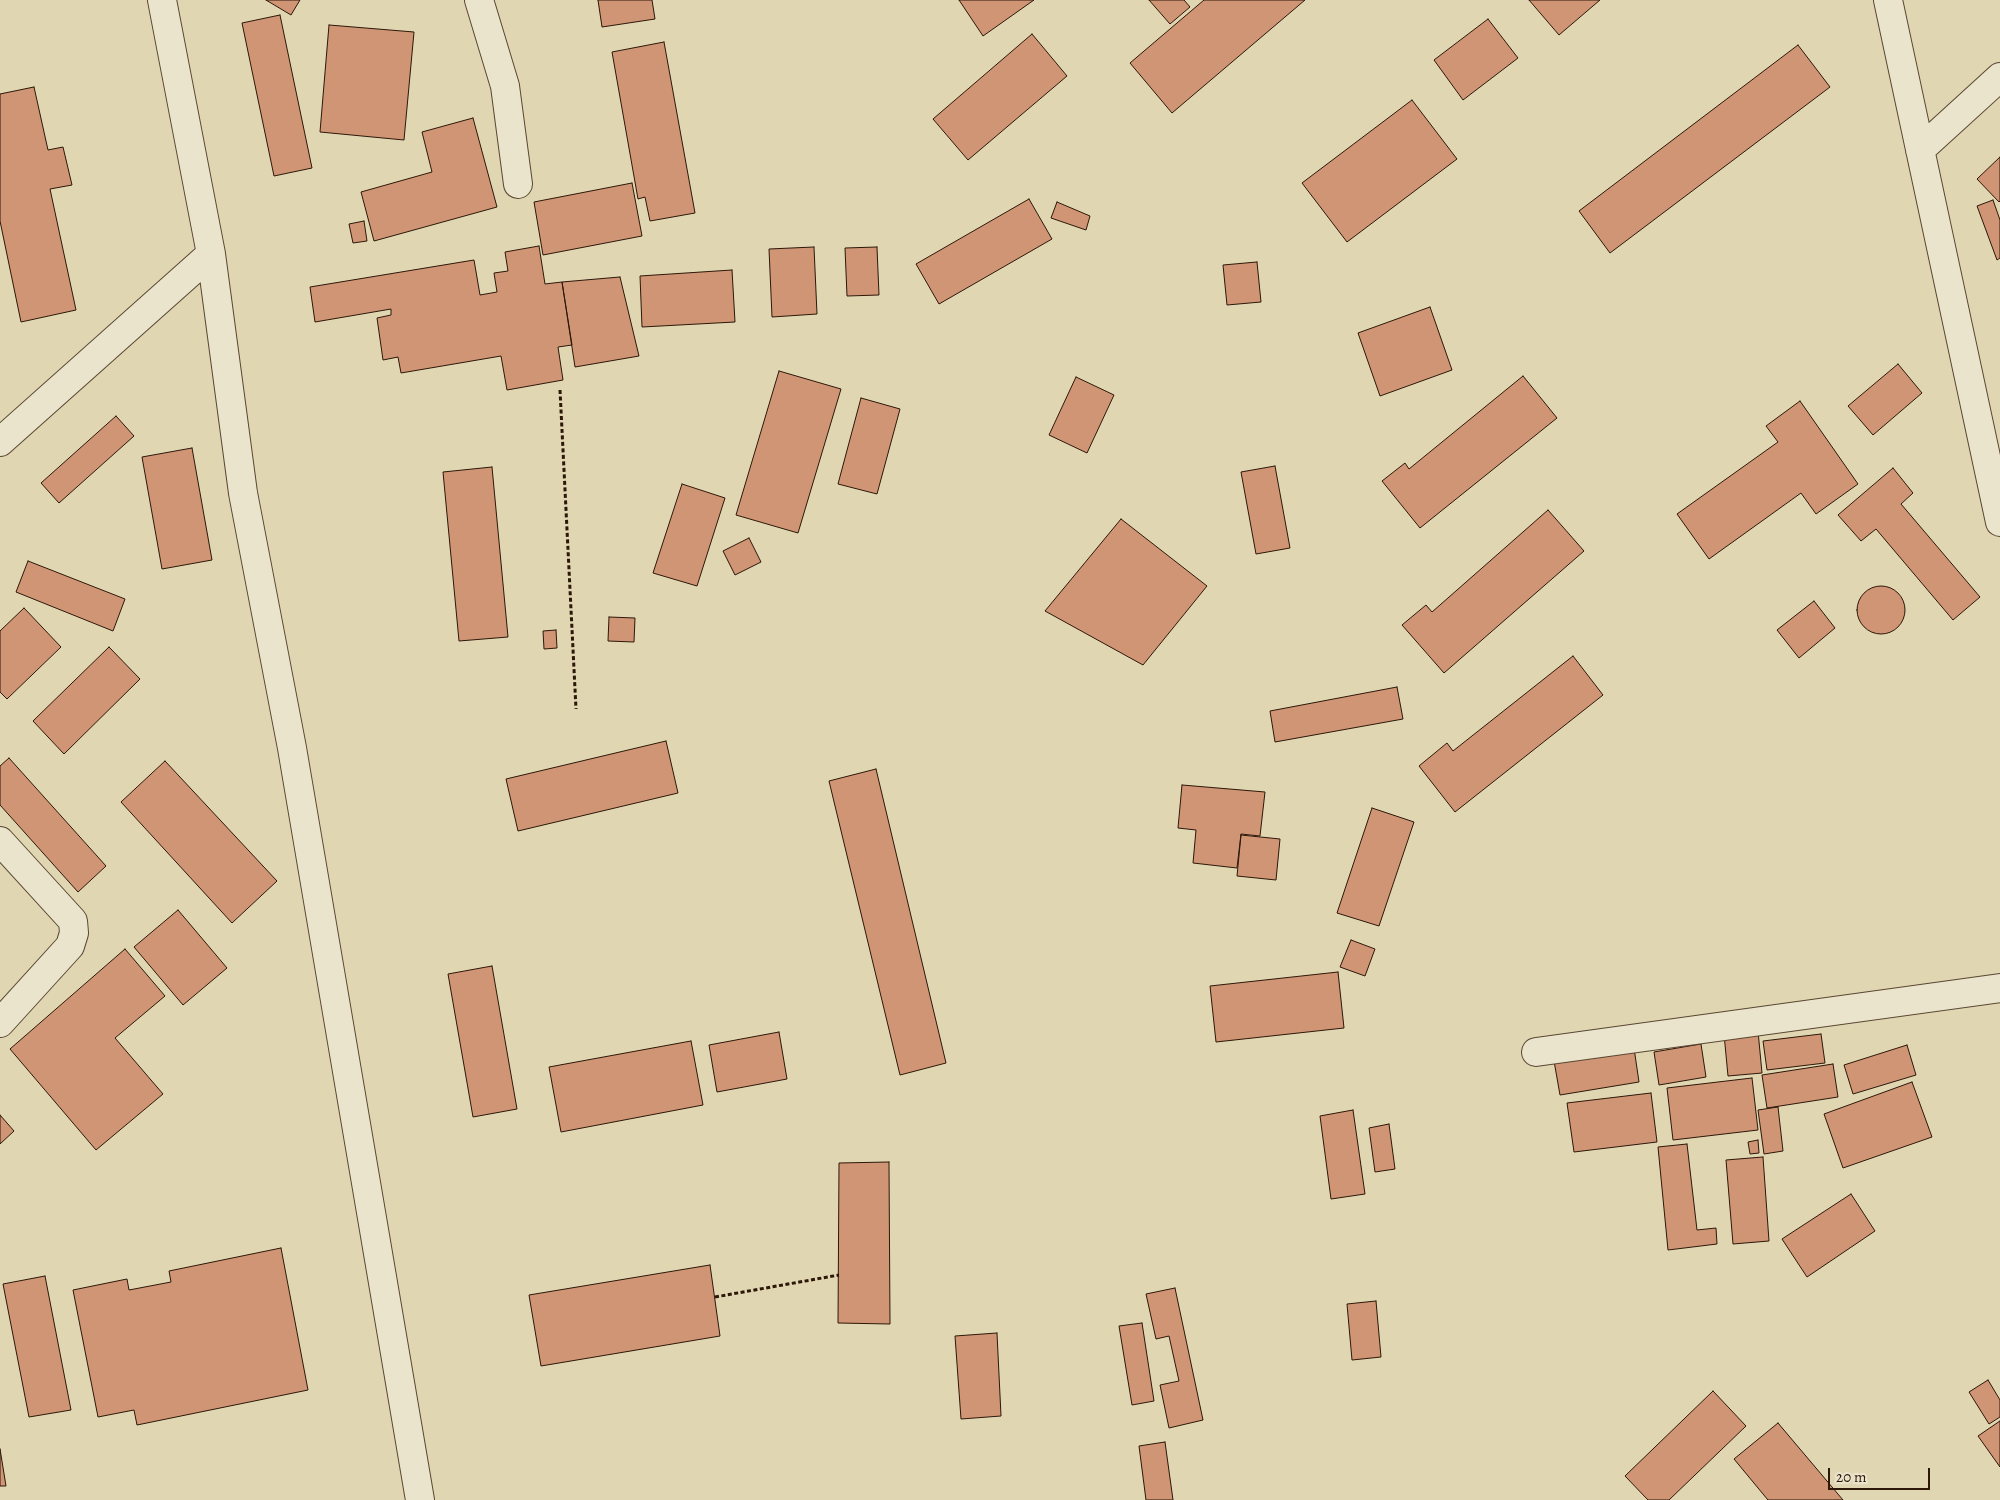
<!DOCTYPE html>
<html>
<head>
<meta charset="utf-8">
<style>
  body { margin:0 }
  #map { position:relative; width:2000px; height:1500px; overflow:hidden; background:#e0d6b2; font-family:Alegreya,serif }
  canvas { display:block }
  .scale { position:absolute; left:1828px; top:1468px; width:102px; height:22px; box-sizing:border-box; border:2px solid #2c1708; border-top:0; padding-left:6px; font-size:15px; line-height:18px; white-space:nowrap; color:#2c1708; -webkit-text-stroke:4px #ebe4cd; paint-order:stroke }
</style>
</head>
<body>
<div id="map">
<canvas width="2000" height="1500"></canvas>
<div class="scale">20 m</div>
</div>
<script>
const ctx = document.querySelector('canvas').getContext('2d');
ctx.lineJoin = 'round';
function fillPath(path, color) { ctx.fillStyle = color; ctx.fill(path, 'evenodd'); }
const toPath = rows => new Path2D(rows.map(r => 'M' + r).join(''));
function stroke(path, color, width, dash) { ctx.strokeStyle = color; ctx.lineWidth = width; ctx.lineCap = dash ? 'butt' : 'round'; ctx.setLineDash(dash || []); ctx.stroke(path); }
const building = toPath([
  [266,0,300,0,291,15,266,0],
  [598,0,652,0,655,19,602,27,598,0],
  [959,0,1034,0,983,36,959,0],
  [1149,0,1184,0,1190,7,1170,24,1149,0],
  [1204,0,1305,0,1172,113,1130,63,1204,0],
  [1529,0,1600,0,1559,35,1529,0],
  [280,15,312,168,274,176,242,23,280,15],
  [1488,19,1518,58,1463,100,1434,60,1488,19],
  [329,25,414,32,404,140,320,132,329,25],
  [1032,34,1067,76,968,160,933,119,1032,34],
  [664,42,695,213,650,221,645,197,638,199,612,52,664,42],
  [1798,45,1830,87,1610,253,1579,211,1798,45],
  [34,87,48,150,63,147,72,185,50,189,76,310,21,322,0,221,0,94,34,87],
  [1412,100,1457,159,1347,242,1302,183,1412,100],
  [473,118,497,207,374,241,361,192,432,172,422,132,473,118],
  [2000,157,2000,201,1999,202,1977,179,2000,157],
  [632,183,642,236,543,255,534,202,632,183],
  [1029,199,1052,239,939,304,916,264,1029,199],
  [1993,200,2000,220,2000,258,1997,260,1977,206,1993,200],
  [1057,202,1090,216,1086,230,1051,218,1057,202],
  [364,221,367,241,353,243,349,224,364,221],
  [539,246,545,284,562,282,572,345,558,347,563,380,507,390,501,356,401,373,398,357,383,360,377,318,391,315,391,309,315,322,310,287,474,260,480,295,497,292,494,273,508,271,505,252,539,246],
  [814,247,817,314,772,317,769,249,814,247],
  [877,247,879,295,847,296,845,248,877,247],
  [1257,262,1261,302,1227,305,1223,265,1257,262],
  [732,270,735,322,642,327,640,276,732,270],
  [620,277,639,356,575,367,562,282,620,277],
  [1430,307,1452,370,1380,396,1358,333,1430,307],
  [1898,364,1922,393,1873,435,1848,406,1898,364],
  [779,371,841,389,798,533,736,515,779,371],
  [1523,376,1557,418,1420,528,1382,481,1405,463,1409,469,1523,376],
  [1076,377,1114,395,1087,453,1049,435,1076,377],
  [861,398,900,409,877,494,838,484,861,398],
  [1800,401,1858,484,1816,514,1801,493,1709,559,1677,514,1778,442,1766,426,1800,401],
  [116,416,134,436,59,503,41,483,116,416],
  [192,448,212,560,162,569,142,457,192,448],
  [1275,466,1290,548,1256,554,1241,472,1275,466],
  [492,467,508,637,459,641,443,472,492,467],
  [1893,468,1913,493,1901,504,1980,597,1953,620,1876,529,1861,541,1838,515,1893,468],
  [682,484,725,498,697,586,653,573,682,484],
  [1548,510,1584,551,1444,673,1402,625,1426,605,1432,612,1548,510],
  [1121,519,1207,586,1143,665,1045,611,1121,519],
  [749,538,761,562,735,575,723,551,749,538],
  [28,561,125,599,113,631,16,592,28,561],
  '1857 610a24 24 0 1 1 48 0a24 24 0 1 1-48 0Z',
  [1814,601,1835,628,1799,658,1777,630,1814,601],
  [24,608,61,647,7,699,0,692,0,631,24,608],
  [609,617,635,618,634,642,608,641,609,617],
  [556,630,557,648,544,649,543,631,556,630],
  [109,647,140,679,64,754,33,721,109,647],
  [1573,656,1603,695,1455,812,1419,766,1447,743,1453,751,1573,656],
  [1397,687,1403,719,1275,742,1270,711,1397,687],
  [666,741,678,793,518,831,506,779,666,741],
  [9,758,106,866,78,892,0,805,0,766,9,758],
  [165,761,277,881,232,923,121,802,165,761],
  [876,769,946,1063,900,1075,829,781,876,769],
  [1182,785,1265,792,1260,836,1241,834,1237,868,1193,863,1196,830,1178,828,1182,785],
  [1372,808,1414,822,1379,926,1337,913,1372,808],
  [1241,835,1280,839,1276,880,1237,876,1241,835],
  [178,910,227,968,183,1005,134,947,178,910],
  [1351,940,1375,949,1365,976,1340,967,1351,940],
  [125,949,165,996,115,1038,163,1094,96,1150,10,1049,125,949],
  [492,966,517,1109,473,1117,448,974,492,966],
  [1338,972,1344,1028,1216,1042,1210,986,1338,972],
  [1758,1031,1762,1073,1728,1076,1724,1034,1758,1031],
  [779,1032,787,1079,717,1092,709,1045,779,1032],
  [1821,1034,1825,1063,1767,1070,1763,1041,1821,1034],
  [691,1041,703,1105,561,1132,549,1067,691,1041],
  [1701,1044,1706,1077,1659,1085,1654,1052,1701,1044],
  [1907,1045,1916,1075,1853,1094,1844,1065,1907,1045],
  [1634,1048,1639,1082,1560,1095,1554,1061,1634,1048],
  [1833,1064,1838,1097,1767,1108,1762,1075,1833,1064],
  [1752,1078,1758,1130,1673,1140,1667,1088,1752,1078],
  [1912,1082,1932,1137,1843,1168,1824,1114,1912,1082],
  [1651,1093,1657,1142,1574,1152,1567,1103,1651,1093],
  [1778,1107,1783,1151,1764,1154,1758,1110,1778,1107],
  [1353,1110,1365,1194,1331,1199,1320,1116,1353,1110],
  [0,1115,14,1131,0,1144,0,1115],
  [1389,1124,1395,1169,1375,1172,1369,1128,1389,1124],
  [1758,1140,1759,1153,1750,1154,1748,1142,1758,1140],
  [1687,1144,1697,1230,1716,1228,1717,1244,1668,1250,1658,1147,1687,1144],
  [1763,1157,1769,1241,1733,1244,1726,1160,1763,1157],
  [889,1162,890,1324,838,1323,839,1163,889,1162],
  [1851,1194,1875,1231,1807,1277,1782,1239,1851,1194],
  [281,1248,308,1390,137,1425,134,1410,98,1417,73,1290,127,1279,129,1290,171,1282,169,1271,281,1248],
  [710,1265,720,1336,541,1366,529,1295,710,1265],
  [45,1276,71,1410,29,1417,3,1284,45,1276],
  [1175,1288,1203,1420,1169,1428,1160,1385,1179,1381,1169,1336,1156,1339,1146,1294,1175,1288],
  [1376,1301,1381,1357,1352,1360,1347,1304,1376,1301],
  [1142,1323,1154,1401,1132,1405,1119,1326,1142,1323],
  [997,1333,1001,1416,961,1419,955,1336,997,1333],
  [1988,1380,2000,1400,2000,1417,1989,1424,1969,1392,1988,1380],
  [1713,1391,1746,1426,1669,1500,1648,1500,1625,1476,1713,1391],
  [2000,1421,2000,1467,1978,1436,2000,1421],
  [1778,1423,1843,1500,1768,1500,1734,1459,1778,1423],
  [1165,1442,1173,1500,1146,1500,1139,1446,1165,1442],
  [0,1449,6,1486,0,1486,0,1449]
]);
const path = toPath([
  [560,390,576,709],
  [715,1297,839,1275]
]);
const minor = toPath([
  [162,0,211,254,243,493,292,748,420,1500],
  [479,0,505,86,518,184],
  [1888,0,2000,522],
  [1920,150,2000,77],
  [0,442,211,254],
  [0,841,73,921,74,933,70,946,0,1023],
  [1536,1052,2000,988]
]);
fillPath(building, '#d09575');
stroke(building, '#2c1708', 1);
stroke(minor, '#594732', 30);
stroke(path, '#2c1708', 3, [4, 2.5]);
stroke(minor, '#ebe4cd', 28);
</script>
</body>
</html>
